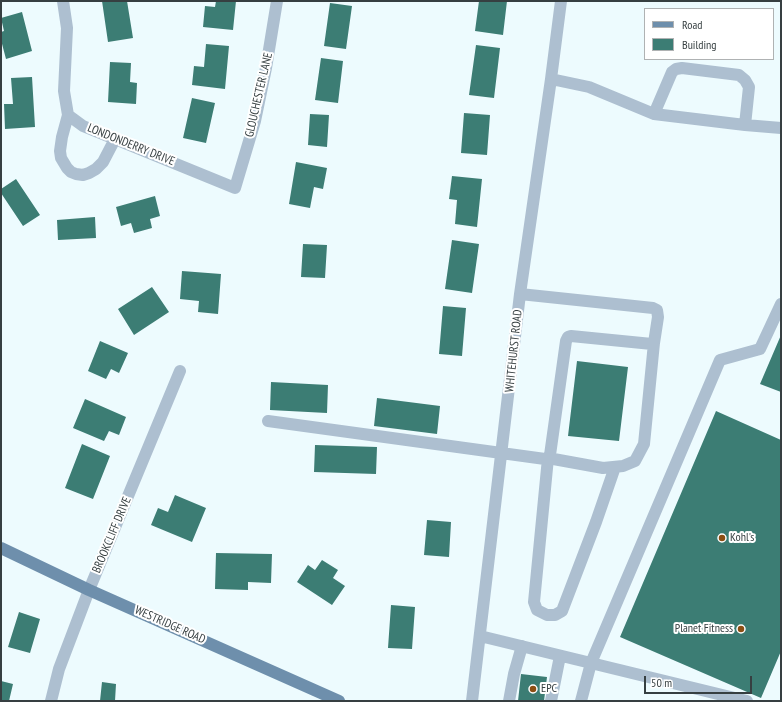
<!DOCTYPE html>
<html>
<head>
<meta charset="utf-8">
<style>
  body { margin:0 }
  #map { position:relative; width:782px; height:702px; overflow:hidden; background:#edfbfe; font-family:"PT Sans Narrow",sans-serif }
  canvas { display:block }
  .frame { position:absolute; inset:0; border:2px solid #363f41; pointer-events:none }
  .legend { position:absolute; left:644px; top:8px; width:130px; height:52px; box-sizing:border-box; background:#fff; border:1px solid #afb2b3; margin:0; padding:5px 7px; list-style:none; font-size:12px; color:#363f41 }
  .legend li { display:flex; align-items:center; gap:8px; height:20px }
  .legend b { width:20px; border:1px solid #afb2b3 }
  .scale { position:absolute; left:644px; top:676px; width:108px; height:18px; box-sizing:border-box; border:2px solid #363f41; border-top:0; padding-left:5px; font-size:12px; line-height:14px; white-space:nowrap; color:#363f41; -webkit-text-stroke:3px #fff; paint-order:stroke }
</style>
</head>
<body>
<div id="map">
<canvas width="782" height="702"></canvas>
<div class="frame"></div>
<ul class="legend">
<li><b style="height:5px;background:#6e8fac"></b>Road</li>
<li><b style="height:11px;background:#3c7d74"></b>Building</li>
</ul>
<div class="scale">50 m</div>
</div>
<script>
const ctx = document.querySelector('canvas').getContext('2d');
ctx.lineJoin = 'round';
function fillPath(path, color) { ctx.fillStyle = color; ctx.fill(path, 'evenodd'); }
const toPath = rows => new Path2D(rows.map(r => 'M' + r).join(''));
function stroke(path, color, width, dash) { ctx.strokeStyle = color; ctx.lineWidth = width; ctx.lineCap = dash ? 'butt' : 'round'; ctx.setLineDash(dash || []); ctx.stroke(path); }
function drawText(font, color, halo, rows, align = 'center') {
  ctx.font = font + ' "PT Sans Narrow",sans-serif'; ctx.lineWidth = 4; ctx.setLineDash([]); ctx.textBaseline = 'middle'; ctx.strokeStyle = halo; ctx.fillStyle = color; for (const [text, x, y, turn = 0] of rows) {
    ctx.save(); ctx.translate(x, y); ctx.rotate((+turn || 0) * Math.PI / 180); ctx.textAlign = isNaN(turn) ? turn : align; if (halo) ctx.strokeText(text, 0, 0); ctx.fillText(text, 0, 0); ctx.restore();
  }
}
const building = toPath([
  [102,1,127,1,133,38,108,42],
  [216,1,236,1,233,30,203,27,205,6,215,7],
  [479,1,507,1,503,35,475,31],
  [330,3,352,6,346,49,324,46],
  [22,12,32,51,6,59,1,40,1,32,4,31,1,18],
  [206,44,229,46,225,89,192,85,194,66,204,67],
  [476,45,500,48,494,98,469,95],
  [321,58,343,61,338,103,315,100],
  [110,62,131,63,130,82,137,83,136,104,108,102],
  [32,77,35,127,5,129,4,104,13,104,11,78],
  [192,98,215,103,206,143,183,138],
  [464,113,490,115,487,155,461,153],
  [310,114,329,115,327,147,308,145],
  [296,162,327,168,323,189,314,187,310,208,289,204],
  [452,176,482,179,477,227,455,224,457,200,449,199],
  [16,179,40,215,23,226,1,193,1,189],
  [155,196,160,216,150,219,152,228,134,233,131,223,121,226,116,207],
  [95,217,96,238,58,240,57,220],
  [452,240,479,244,472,293,445,289],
  [303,244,327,245,325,278,301,277],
  [182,271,221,274,218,314,198,312,199,301,180,299],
  [152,287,169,312,134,335,118,309],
  [443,306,466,308,462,356,439,354],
  [781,335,781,392,760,384],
  [100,341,128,353,119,373,111,369,106,379,88,371],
  [577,361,628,367,619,441,568,436],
  [271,382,328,385,327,413,270,410],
  [377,398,440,406,437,434,374,426],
  [85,399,126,417,119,435,109,431,104,441,73,428],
  [716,411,781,440,781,651,761,698,620,637],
  [82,444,110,456,93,499,65,488],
  [315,445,377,447,376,474,314,472],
  [175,495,206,508,192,542,151,525,158,508,168,512],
  [427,520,451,522,449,557,424,555],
  [216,553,272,554,271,583,248,582,248,590,215,589],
  [322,560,338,570,333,578,345,586,332,605,297,582,308,565,315,570],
  [391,605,415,607,412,649,388,648],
  [19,612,40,619,30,653,8,647],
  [521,674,547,677,544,701,518,701],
  [1,681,13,684,9,701,1,701],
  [102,682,116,684,115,701,100,701]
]);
const minor = toPath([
  [63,1,67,28,64,91,68,115,83,126,235,188,255,121,266,68,277,1],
  [551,79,589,87,654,114,745,125,781,128],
  [654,114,672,72,676,69,682,68,739,75,745,80,749,87,745,125],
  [68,115,62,137,60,151,61,158,67,168,71,172,76,174,83,175,89,173,96,169,103,162,115,139],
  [268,421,545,459,548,458,550,455,566,341,568,337,571,336,652,344,654,343,658,317,657,310,653,308,520,294],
  [615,467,596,522,562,611,555,615,547,615,537,610,534,602,548,458,603,468,623,466,635,461,644,444,654,343],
  [480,636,747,701],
  [51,701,59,669,89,590,180,371],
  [472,701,520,294,551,79,561,1],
  [509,701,514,674,522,646],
  [551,701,560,656],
  [581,701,591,663,720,360,760,349,781,304]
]);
const major = toPath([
  [1,548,89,590,339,701]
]);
const markers = [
  [722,538,4,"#8c4e13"],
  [741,629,4,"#8c4e13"],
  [533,689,4,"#8c4e13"]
];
const streetNames = [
  ["GLOUCHESTER LANE",259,95,-77],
  ["LONDONDERRY DRIVE",131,145,22],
  ["WHITEHURST ROAD",514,351,-84],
  ["BROOKCLIFF DRIVE",112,535,-67],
  ["WESTRIDGE ROAD",170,625,24]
];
const poiNames = [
  ["Kohl's",730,538],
  ["Planet Fitness",733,629,"right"],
  ["EPC",541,689]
];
fillPath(building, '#3c7d74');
stroke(minor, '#adbfd0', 12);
stroke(major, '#6e8fac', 12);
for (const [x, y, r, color] of markers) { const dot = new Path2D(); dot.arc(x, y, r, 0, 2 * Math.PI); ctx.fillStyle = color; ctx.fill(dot); stroke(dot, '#fff', 1.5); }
drawText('12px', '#363f41', '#fff', streetNames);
drawText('12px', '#363f41', '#fff', poiNames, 'left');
</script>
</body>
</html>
